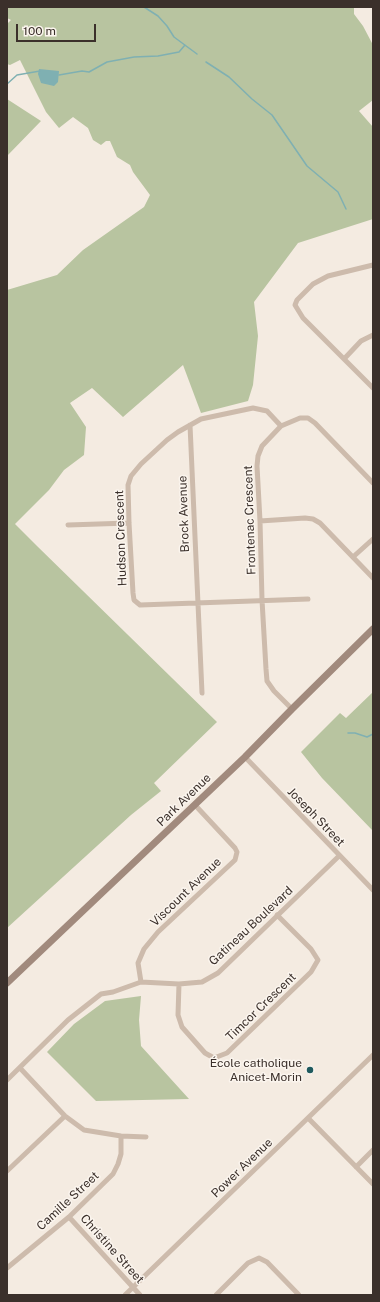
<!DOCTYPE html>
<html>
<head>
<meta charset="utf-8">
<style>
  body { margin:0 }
  #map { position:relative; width:380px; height:1302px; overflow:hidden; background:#f4ebe1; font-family:"Public Sans",sans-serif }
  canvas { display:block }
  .frame { position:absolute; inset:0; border:8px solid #3b302b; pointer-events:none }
  .scale { position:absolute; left:16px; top:24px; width:80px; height:18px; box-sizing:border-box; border:2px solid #3b302b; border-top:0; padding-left:5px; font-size:12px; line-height:14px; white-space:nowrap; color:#3b302b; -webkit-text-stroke:3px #fbf5ee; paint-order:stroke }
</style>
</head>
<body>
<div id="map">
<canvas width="380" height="1302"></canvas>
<div class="frame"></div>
<div class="scale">100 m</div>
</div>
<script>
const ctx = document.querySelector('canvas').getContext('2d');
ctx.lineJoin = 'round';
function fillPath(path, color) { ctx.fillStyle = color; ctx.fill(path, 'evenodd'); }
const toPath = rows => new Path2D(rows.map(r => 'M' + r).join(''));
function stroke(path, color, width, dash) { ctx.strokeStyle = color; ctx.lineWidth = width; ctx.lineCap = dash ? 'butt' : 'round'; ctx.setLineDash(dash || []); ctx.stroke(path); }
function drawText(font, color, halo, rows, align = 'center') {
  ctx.font = font + ' "Public Sans",sans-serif'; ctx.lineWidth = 3; ctx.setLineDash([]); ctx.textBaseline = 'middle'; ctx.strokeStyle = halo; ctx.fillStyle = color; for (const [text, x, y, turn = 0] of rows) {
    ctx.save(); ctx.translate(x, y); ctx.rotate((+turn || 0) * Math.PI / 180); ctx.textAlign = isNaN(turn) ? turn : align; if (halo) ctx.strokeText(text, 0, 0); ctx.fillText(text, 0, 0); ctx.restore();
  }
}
const green = toPath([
  [7,7,354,7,354,14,363,26,373,45,373,100,359,111,373,127,373,219,298,243,254,302,258,336,253,385,248,401,201,413,183,365,123,417,92,388,70,403,86,427,84,455,64,470,49,490,15,524,37,546,217,722,154,783,161,791,131,815,7,928,7,290,57,275,83,250,144,207,150,195,133,172,130,165,117,157,110,141,106,141,101,145,93,140,88,128,73,117,59,128,46,112,20,60,10,65,7,64,7,24,11,20,7,18],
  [7,99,41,121,7,156],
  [373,692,373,831,322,778,301,752,340,713,346,718],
  [141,996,139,1020,141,1046,189,1099,96,1101,47,1052,74,1024,105,1001]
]);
const water = toPath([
  [39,69,59,71,58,82,54,86,41,83,38,74]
]);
const stream = toPath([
  [144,7,158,16,167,26,174,37,197,54],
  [206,62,229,77,252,99,272,115,307,166,338,192,346,209],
  [59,75,82,71,89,72,107,62,134,57,158,56,179,52,185,45],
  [7,84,17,75,40,71],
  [348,733,355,733,367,737,373,734]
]);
const street = toPath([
  [373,265,328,276,313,284,297,300,295,305,303,318,373,388],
  [344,359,361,341,373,335],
  [190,425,202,693],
  [281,426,267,411,253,408,201,419,178,432,167,440,141,464,131,476,128,485,129,523,133,593,134,600,140,605,308,599],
  [260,521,305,518,313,519,320,523,373,578],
  [68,525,129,523],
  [353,557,373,539],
  [292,709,274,691,267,681,266,669,262,600,260,521,257,466,258,456,262,446,281,426,300,418,308,418,315,423,373,483],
  [245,757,373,890],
  [141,982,138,963,144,949,158,932,235,860,237,852,235,848,195,805],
  [179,984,178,1015,182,1027,205,1053,214,1058,227,1053,311,972,318,960,311,949,277,915],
  [20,1068,65,1116,84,1130,121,1136,146,1137],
  [7,1080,68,1020,101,994,113,992,141,982,179,984,202,982,218,973,339,856],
  [308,1118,373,1184],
  [356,1167,373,1150],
  [7,1171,65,1116],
  [69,1217,140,1295],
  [7,1268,69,1217,113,1174,118,1164,121,1154,121,1136],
  [125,1295,373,1055],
  [216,1295,248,1263,259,1258,267,1262,299,1295]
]);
const secondary = toPath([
  [7,983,245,757,292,709,373,629]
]);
const markers = [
  [310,1070,4,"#1f5a5e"]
];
const streetNames = [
  ["Brock Avenue",184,514,-92],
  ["Frontenac Crescent",250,520,-92],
  ["Hudson Crescent",121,538,-92],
  ["Park Avenue",184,800,-44],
  ["Joseph Street",316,817,46],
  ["Viscount Avenue",186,892,-44],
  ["Gatineau Boulevard",251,926,-43],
  ["Timcor Crescent",261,1007,-44],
  ["Power Avenue",242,1168,-44],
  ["Camille Street",68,1201,-43],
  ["Christine Street",112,1249,48]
];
const poiNames = [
  ["École catholique",302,1063],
  ["Anicet-Morin",302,1077]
];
fillPath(green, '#b8c4a0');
fillPath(water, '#7fb0b2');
stroke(stream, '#7fb0b2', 1.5);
stroke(street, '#cdbbac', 5);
stroke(secondary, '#a18a7d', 7);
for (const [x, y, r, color] of markers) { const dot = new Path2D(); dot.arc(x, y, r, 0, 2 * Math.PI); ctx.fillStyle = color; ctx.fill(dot); stroke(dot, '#fbf5ee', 1.5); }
drawText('12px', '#3b302b', '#fbf5ee', streetNames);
drawText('12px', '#3b302b', '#fbf5ee', poiNames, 'right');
</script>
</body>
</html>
